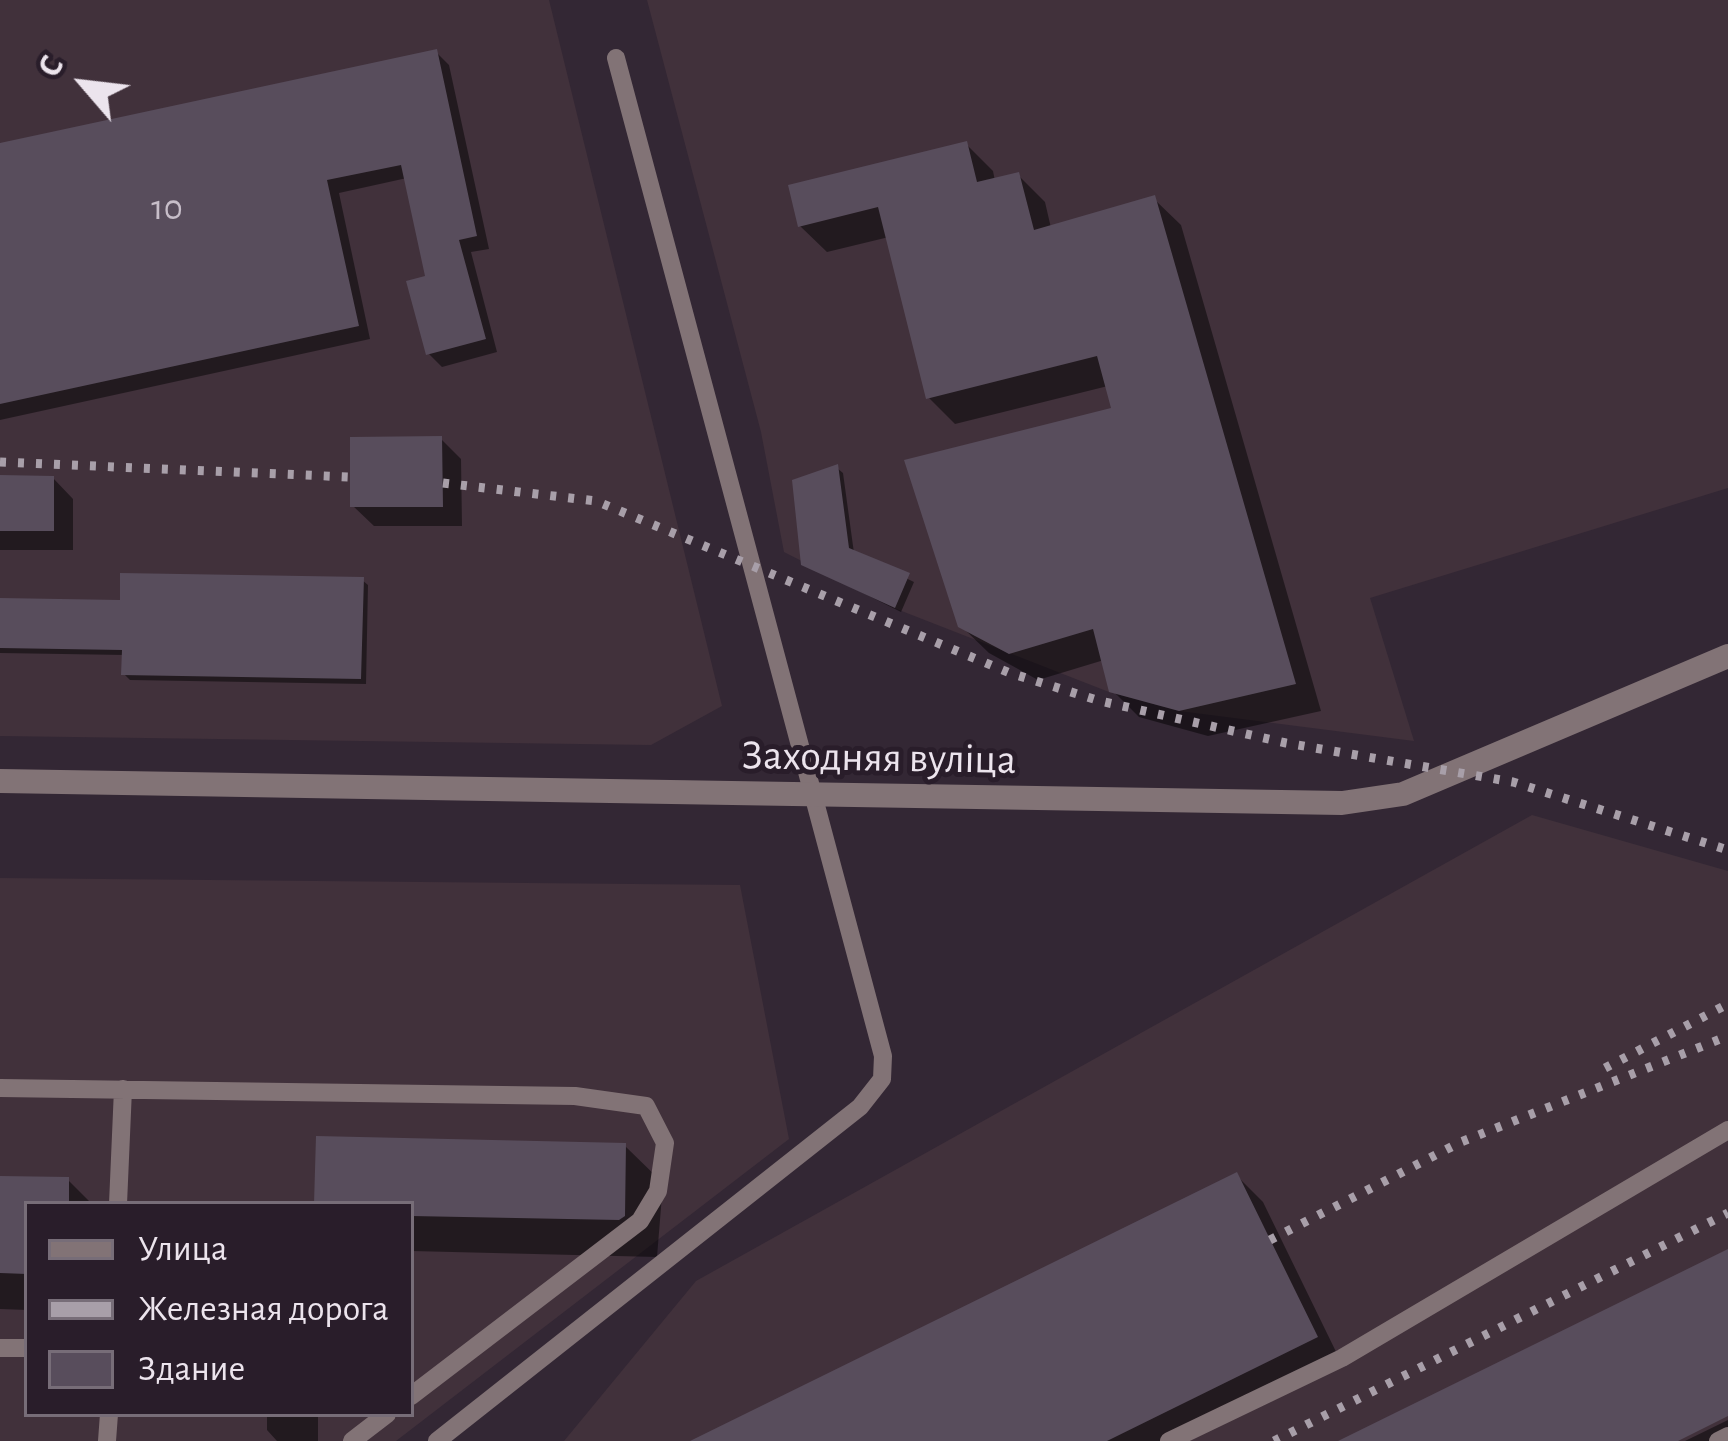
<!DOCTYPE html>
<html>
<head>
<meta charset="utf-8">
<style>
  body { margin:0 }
  #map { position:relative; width:1728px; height:1441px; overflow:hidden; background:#332734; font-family:"Alegreya Sans",sans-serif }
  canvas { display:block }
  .legend { position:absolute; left:24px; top:1201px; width:390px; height:216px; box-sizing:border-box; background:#291d2a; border:3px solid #776d78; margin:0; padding:15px 21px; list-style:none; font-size:36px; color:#ece4ed }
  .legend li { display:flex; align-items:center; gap:24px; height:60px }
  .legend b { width:60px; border:3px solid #776d78 }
  .north { position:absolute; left:24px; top:24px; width:120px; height:120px; -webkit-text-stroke:9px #291d2a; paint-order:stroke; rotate:298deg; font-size:33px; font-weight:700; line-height:48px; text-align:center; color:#ece4ed }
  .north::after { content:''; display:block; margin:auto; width:42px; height:54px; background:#ece4ed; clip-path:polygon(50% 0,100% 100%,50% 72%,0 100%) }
</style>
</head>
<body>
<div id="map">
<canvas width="1728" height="1441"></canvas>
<ul class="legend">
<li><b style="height:15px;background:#827376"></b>Улица</li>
<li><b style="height:15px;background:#a89fa9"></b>Железная дорога</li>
<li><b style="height:33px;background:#584d5c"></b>Здание</li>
</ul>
<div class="north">С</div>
</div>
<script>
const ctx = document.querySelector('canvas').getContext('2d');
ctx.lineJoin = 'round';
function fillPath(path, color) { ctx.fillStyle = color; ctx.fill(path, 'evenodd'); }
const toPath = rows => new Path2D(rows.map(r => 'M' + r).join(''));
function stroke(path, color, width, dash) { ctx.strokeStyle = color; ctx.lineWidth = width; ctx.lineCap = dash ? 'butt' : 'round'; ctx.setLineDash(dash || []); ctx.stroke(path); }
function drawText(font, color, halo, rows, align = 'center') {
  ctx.font = font + ' "Alegreya Sans",sans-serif'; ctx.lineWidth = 10; ctx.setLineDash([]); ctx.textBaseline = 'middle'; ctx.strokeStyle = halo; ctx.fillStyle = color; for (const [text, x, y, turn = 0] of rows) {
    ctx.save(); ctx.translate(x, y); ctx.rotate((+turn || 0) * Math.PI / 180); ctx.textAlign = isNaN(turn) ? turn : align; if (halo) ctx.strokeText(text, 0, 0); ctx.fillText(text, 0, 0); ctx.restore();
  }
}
const industrial = toPath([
  [0,0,549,0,722,706,651,745,0,736],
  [647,0,1728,0,1728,488,1370,598,1414,741,1179,711,1109,692,894,608,784,552,761,432],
  [1532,815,1728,871,1728,1441,564,1441,696,1281],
  [0,878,740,885,789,1139,396,1441,0,1441],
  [27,1204,411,1204,411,1414,27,1414]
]);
const shadow = toPath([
  [436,52,449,65,489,249,471,252,497,352,442,367,429,354,429,278,407,178,339,193,370,339,0,420,0,146],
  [966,144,993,171,995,181,1018,175,1045,202,1051,228,1154,199,1181,225,1321,711,1208,736,1139,717,1112,690,1104,660,1038,680,989,653,961,626,1115,410,1108,386,955,424,928,397,889,237,827,252,800,226],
  [441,439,461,459,462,526,374,526,353,506],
  [837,468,843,473,854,553,914,582,901,612,803,563],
  [0,478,53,478,73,499,73,550,0,550],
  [362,580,368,585,366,684,130,680,124,674,125,655,0,653,0,601,123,603],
  [625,1146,663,1183,657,1257,411,1251,411,1204,317,1204],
  [1236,1175,1263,1202,1342,1364,1187,1441,697,1441],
  [0,1179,68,1180,92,1204,27,1204,27,1310,0,1309],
  [267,1414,318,1414,318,1441,277,1441,267,1430],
  [1728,1420,1728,1441,1685,1441]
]);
const building = toPath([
  [437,49,477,236,459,240,486,339,426,355,406,281,425,276,401,165,327,180,359,326,0,404,0,143],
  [967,141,977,182,1019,172,1034,230,1155,195,1296,684,1179,711,1109,692,1093,629,1009,654,958,627,904,460,1111,408,1097,356,926,399,878,207,798,227,788,185],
  [442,436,443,507,350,507,350,437],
  [838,464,849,548,910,573,895,608,801,565,792,480],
  [0,475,54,476,54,531,0,531],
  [120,573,364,577,361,679,121,675,122,650,0,648,0,598,120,600],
  [316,1136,626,1143,625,1216,619,1220,411,1216,411,1204,314,1204],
  [1237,1172,1318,1337,1107,1441,690,1441],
  [0,1176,69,1177,69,1204,27,1204,27,1274,0,1273],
  [1728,1249,1728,1416,1678,1441,1338,1441]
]);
const service = toPath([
  [0,1088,575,1096,646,1106,665,1143,658,1191,640,1221,411,1396],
  [118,1204,123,1089],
  [0,1348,27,1348],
  [107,1441,109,1414],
  [352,1441,387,1414],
  [437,1441,860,1107,882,1079,883,1056,616,58],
  [1169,1441,1342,1358,1728,1130],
  [1718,1441,1728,1436]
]);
const minor = toPath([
  [0,781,1342,803,1403,794,1728,656]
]);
const rail = toPath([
  [0,462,350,477],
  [443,483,596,501,1010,673,1100,701,1286,743,1513,782,1728,850],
  [1605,1068,1728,1004],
  [1270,1240,1461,1142,1728,1036],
  [1274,1441,1728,1213]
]);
const numberNames = [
  ["10",167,208]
];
const streetNames = [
  ["Заходняя вуліца",879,758,1]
];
fillPath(industrial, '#41313b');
fillPath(shadow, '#0007');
fillPath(building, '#584d5c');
stroke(service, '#827376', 18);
stroke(minor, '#827376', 24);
stroke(rail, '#a89fa9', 9, [6, 12]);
drawText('36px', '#c7bec9', null, numberNames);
drawText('42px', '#ece4ed', '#291d2a', streetNames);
</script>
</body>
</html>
